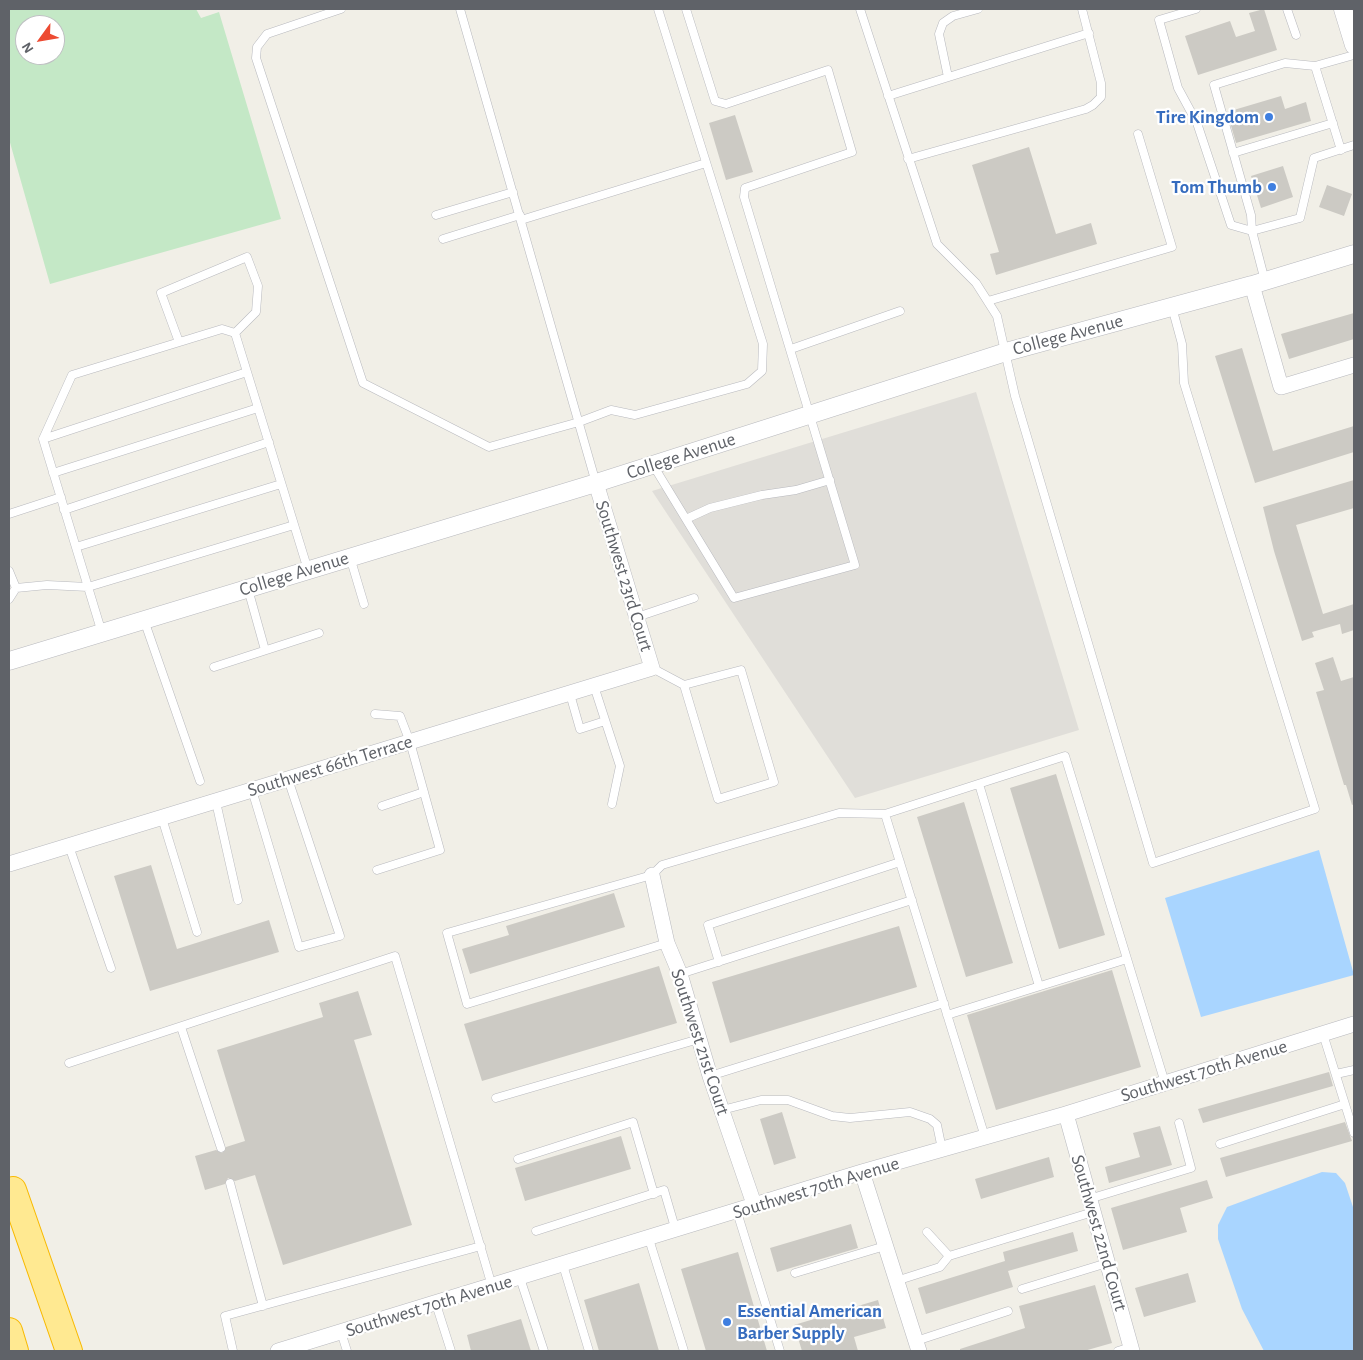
<!DOCTYPE html>
<html>
<head>
<meta charset="utf-8">
<style>
  body { margin:0 }
  #map { position:relative; width:1363px; height:1360px; overflow:hidden; background:#f1efe7; font-family:"Alegreya Sans",sans-serif }
  canvas { display:block }
  .frame { position:absolute; inset:0; border:10px solid #5f6268; pointer-events:none }
  .north { position:absolute; left:15px; top:15px; width:50px; height:50px; box-sizing:border-box; background:#fff; border:1px solid #bfc0c3; border-radius:50%; rotate:238deg; font-size:14px; font-weight:700; line-height:20px; text-align:center; color:#5f6268 }
  .north::after { content:''; display:block; margin:auto; width:18px; height:22px; background:#ed4b32; clip-path:polygon(50% 0,100% 100%,50% 72%,0 100%) }
</style>
</head>
<body>
<div id="map">
<canvas width="1363" height="1360"></canvas>
<div class="frame"></div>
<div class="north">N</div>
</div>
<script>
const ctx = document.querySelector('canvas').getContext('2d');
ctx.lineJoin = 'round';
function fillPath(path, color) { ctx.fillStyle = color; ctx.fill(path, 'evenodd'); }
const toPath = rows => new Path2D(rows.map(r => 'M' + r).join(''));
function stroke(path, color, width, dash) { ctx.strokeStyle = color; ctx.lineWidth = width; ctx.lineCap = dash ? 'butt' : 'round'; ctx.setLineDash(dash || []); ctx.stroke(path); }
function drawText(font, color, halo, rows, align = 'center') {
  ctx.font = font + ' "Alegreya Sans",sans-serif'; ctx.lineWidth = 4.5; ctx.setLineDash([]); ctx.textBaseline = 'middle'; ctx.strokeStyle = halo; ctx.fillStyle = color; for (const [text, x, y, turn = 0] of rows) {
    ctx.save(); ctx.translate(x, y); ctx.rotate((+turn || 0) * Math.PI / 180); ctx.textAlign = isNaN(turn) ? turn : align; if (halo) ctx.strokeText(text, 0, 0); ctx.fillText(text, 0, 0); ctx.restore();
  }
}
const industrial = toPath([
  [976,392,1079,730,855,798,652,491]
]);
const green = toPath([
  [9,9,196,9,201,18,219,12,281,219,50,284,9,139],
  [25,25,55,25,55,55,25,55]
]);
const water = toPath([
  [1319,850,1354,975,1201,1017,1165,898],
  [1322,1172,1336,1173,1345,1183,1354,1210,1354,1351,1264,1351,1242,1309,1218,1239,1218,1225,1227,1207]
]);
const building = toPath([
  [1264,9,1277,50,1198,75,1185,36,1230,21,1236,37,1255,31,1249,13],
  [1281,96,1285,109,1306,102,1311,121,1236,143,1227,112],
  [735,115,753,172,726,180,709,123],
  [1029,147,1056,234,1091,223,1097,244,996,275,990,254,999,252,972,165],
  [1283,166,1293,197,1261,208,1251,176],
  [1327,185,1352,194,1344,216,1319,207],
  [1354,313,1354,339,1289,359,1281,334],
  [1242,348,1273,451,1354,426,1354,452,1255,483,1215,356],
  [1354,480,1354,508,1296,525,1323,614,1354,604,1354,630,1342,634,1340,624,1312,632,1314,637,1302,641,1274,551,1263,507],
  [1333,657,1341,681,1354,677,1354,804,1352,805,1346,785,1344,785,1316,692,1324,690,1315,663],
  [1056,774,1105,935,1059,949,1010,788],
  [964,802,1013,963,966,977,917,817],
  [151,865,177,949,269,920,279,952,150,991,114,876],
  [614,893,625,927,470,974,462,949,509,935,506,926],
  [899,926,917,987,730,1043,712,982],
  [659,966,677,1023,482,1081,464,1024],
  [1112,970,1141,1067,996,1110,967,1015],
  [358,991,372,1035,354,1040,412,1225,283,1265,255,1175,235,1181,228,1178,225,1184,205,1190,195,1156,216,1150,222,1153,226,1147,245,1141,217,1050,323,1017,319,1003],
  [1329,1072,1333,1086,1203,1123,1198,1109],
  [782,1112,796,1158,774,1165,760,1119],
  [1345,1122,1352,1141,1226,1177,1220,1158],
  [1160,1126,1172,1165,1109,1183,1105,1167,1140,1157,1133,1133],
  [621,1136,631,1169,525,1201,515,1168],
  [1049,1157,1054,1177,981,1199,975,1179],
  [1207,1180,1213,1198,1180,1208,1187,1232,1123,1250,1111,1208],
  [851,1224,858,1248,777,1272,770,1248],
  [1073,1232,1078,1251,1008,1271,1013,1287,926,1314,918,1288,1005,1261,1003,1252],
  [738,1252,767,1351,706,1351,681,1269],
  [1188,1273,1196,1302,1144,1317,1135,1288],
  [639,1283,659,1351,599,1351,584,1300],
  [1095,1285,1112,1343,1084,1351,960,1351,960,1349,1025,1328,1019,1306],
  [878,1300,886,1328,854,1337,858,1351,802,1351,794,1325],
  [521,1319,531,1351,471,1351,467,1335]
]);
const service = toPath([
  [341,9,267,34,257,47,256,58,363,383,489,447,579,422,611,410,635,415,747,384,762,371,763,344,658,9],
  [460,9,596,483],
  [860,9,937,244,976,283,997,316,1015,396,1153,863,1315,809,1184,383,1182,344,1172,307],
  [1196,9,1159,20,1178,88,1197,123,1231,225,1252,231,1251,215,1214,85,1285,63,1315,66,1354,55],
  [1287,9,1296,35],
  [1315,66,1341,150],
  [948,77,939,34,943,23,953,16,978,9],
  [888,96,1089,33],
  [1233,153,1333,123],
  [908,159,1086,109,1093,105,1101,97,1101,83,1082,9],
  [436,215,513,192],
  [521,220,706,163],
  [443,239,520,215],
  [1265,281,1252,231,1300,218,1314,158,1354,145],
  [988,301,1172,247,1138,134],
  [179,342,161,293,247,257,258,286,256,312,235,333],
  [791,349,900,311],
  [43,439,247,372],
  [653,465,734,598,855,565,744,197,745,188,852,152,828,70,726,104,715,101,686,9],
  [53,473,258,408],
  [64,510,269,442],
  [9,514,61,497],
  [686,519,710,508,762,495,796,490,830,480],
  [76,547,281,484],
  [350,557,364,604],
  [9,571,16,588],
  [16,588,47,585,88,587,294,525],
  [248,589,265,650],
  [9,599,16,588],
  [637,617,694,598],
  [144,620,200,781],
  [102,633,43,439,72,375,222,329,235,333,308,570],
  [214,667,319,633],
  [652,668,684,685,741,670,774,782,718,799,684,685],
  [594,686,620,766,612,804],
  [570,694,580,729,605,721],
  [375,714,400,716,410,742,440,850,377,870],
  [979,784,1039,986],
  [252,790,299,947,340,936,288,779],
  [216,802,238,900],
  [382,806,424,792],
  [885,814,985,1137],
  [162,818,197,932],
  [69,846,111,968],
  [667,943,467,1004,447,933,652,875,662,865,839,813,885,814,1065,756,1165,1083],
  [719,962,708,925,900,862],
  [680,974,912,900],
  [947,1015,1127,959],
  [181,1027,221,1148],
  [1323,1034,1354,1133],
  [69,1063,395,956,492,1286],
  [1336,1074,1354,1070],
  [710,1076,944,1003],
  [496,1098,699,1039],
  [722,1110,761,1100,788,1100,832,1116,850,1118,910,1112,930,1119,937,1125,942,1149],
  [1220,1144,1345,1104],
  [518,1159,633,1122,654,1194],
  [230,1183,263,1306],
  [1089,1199,1191,1168,1179,1123],
  [737,1212,780,1351],
  [536,1231,664,1190,676,1231],
  [927,1232,949,1256],
  [649,1239,684,1351],
  [563,1265,589,1351],
  [795,1273,885,1246],
  [520,1278,544,1351],
  [896,1281,940,1267,949,1256,1093,1212],
  [1022,1289,1107,1263],
  [436,1304,451,1351],
  [341,1332,347,1351],
  [916,1341,1008,1311],
  [233,1351,225,1316,481,1246],
  [1118,1351,1131,1347]
]);
const minor = toPath([
  [1252,285,1281,387,1354,365],
  [9,864,652,668,596,483],
  [652,875,667,943,680,974,710,1076,755,1207],
  [1066,1114,1132,1351],
  [862,1172,919,1351],
  [278,1351,862,1172,1066,1114,1354,1024]
]);
const tertiary = toPath([
  [1343,9,1354,45],
  [9,661,596,483,1006,352,1252,285,1354,254]
]);
const motorway = toPath([
  [13,1190,69,1351],
  [9,1331,15,1351]
]);
const markers = [
  [1269,117,5,"#3f7fe0"],
  [1272,187,5,"#3f7fe0"],
  [727,1322,5,"#3f7fe0"]
];
const shopNames = [
  ["Tire Kingdom",1259,117],
  ["Tom Thumb",1262,187],
  ["Essential American",737,1311,"left"],
  ["Barber Supply",737,1333,"left"]
];
const streetNames = [
  ["College Avenue",1068,335,-15],
  ["College Avenue",681,456,-18],
  ["College Avenue",294,574,-17],
  ["Southwest 23rd Court",624,576,73],
  ["Southwest 66th Terrace",330,766,-17],
  ["Southwest 21st Court",700,1042,72],
  ["Southwest 70th Avenue",1204,1071,-17],
  ["Southwest 70th Avenue",816,1188,-17],
  ["Southwest 22nd Court",1099,1233,74],
  ["Southwest 70th Avenue",429,1306,-17]
];
fillPath(industrial, '#e0ded9');
fillPath(green, '#c4e8c6');
fillPath(water, '#a9d5ff');
fillPath(building, '#cccac4');
stroke(service, '#b8b9be', 9);
stroke(minor, '#b8b9be', 16);
stroke(tertiary, '#b8b9be', 19);
stroke(motorway, '#f8b900', 28);
stroke(service, '#fff', 8);
stroke(minor, '#fff', 15);
stroke(tertiary, '#fff', 18);
stroke(motorway, '#ffe991', 26);
for (const [x, y, r, color] of markers) { const dot = new Path2D(); dot.arc(x, y, r, 0, 2 * Math.PI); ctx.fillStyle = color; ctx.fill(dot); stroke(dot, '#fff', 2); }
drawText('bold 19px', '#366cbe', '#fff', shopNames, 'right');
drawText('19px', '#5f6268', '#fff', streetNames);
</script>
</body>
</html>
